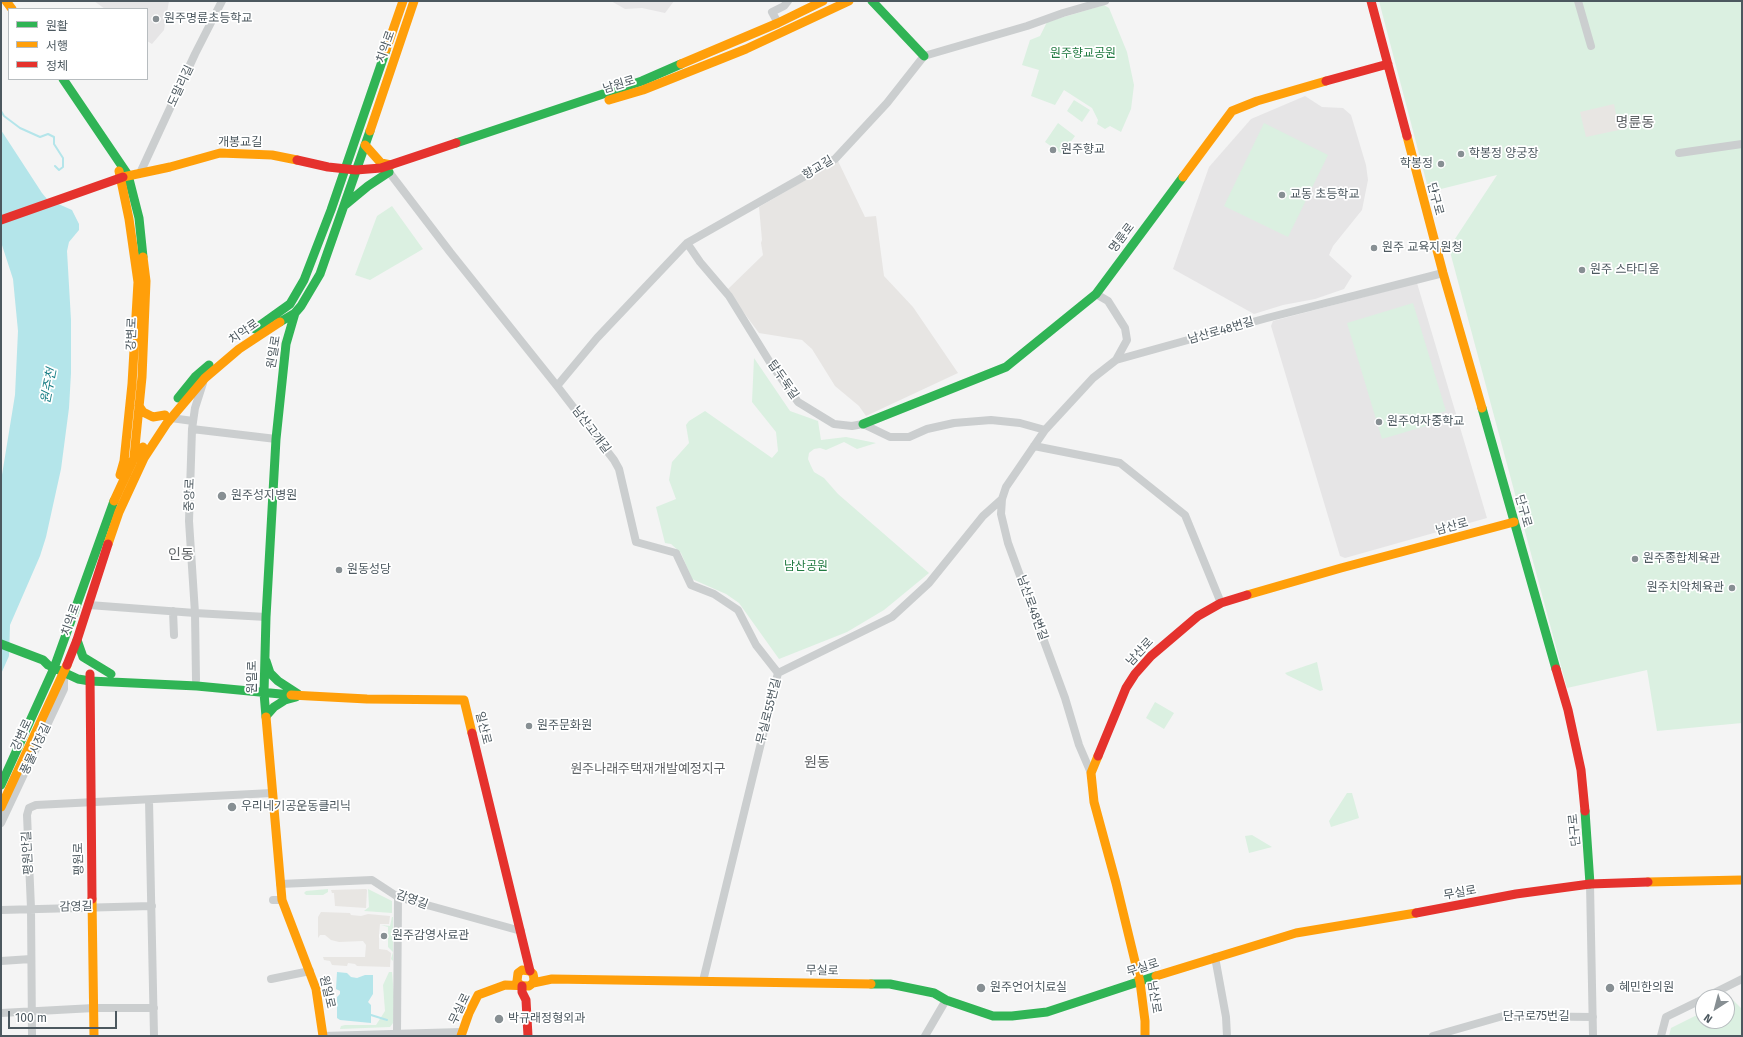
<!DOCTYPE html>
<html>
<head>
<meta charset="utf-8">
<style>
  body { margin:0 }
  #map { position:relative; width:1743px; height:1037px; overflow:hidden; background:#f4f4f4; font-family:"Fira Sans","Noto Sans KR",sans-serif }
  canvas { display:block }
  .frame { position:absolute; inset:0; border:2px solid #4c585f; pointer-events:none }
  .legend { position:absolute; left:8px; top:8px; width:140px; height:72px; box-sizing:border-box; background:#fff; border:1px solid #b7bcbf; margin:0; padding:5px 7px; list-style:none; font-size:12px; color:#4c585f }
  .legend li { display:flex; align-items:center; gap:8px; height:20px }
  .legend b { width:20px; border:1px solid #b7bcbf }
  .north { position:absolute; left:1695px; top:989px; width:40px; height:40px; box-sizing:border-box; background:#fff; border:1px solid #b7bcbf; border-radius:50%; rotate:216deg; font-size:11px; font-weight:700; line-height:16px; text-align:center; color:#4c585f }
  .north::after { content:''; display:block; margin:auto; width:14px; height:18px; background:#878f93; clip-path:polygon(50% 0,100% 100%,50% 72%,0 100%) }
  .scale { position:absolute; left:8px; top:1011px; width:109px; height:18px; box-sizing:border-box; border:2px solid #4c585f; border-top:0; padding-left:5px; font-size:12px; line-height:14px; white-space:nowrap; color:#4c585f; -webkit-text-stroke:3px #fff; paint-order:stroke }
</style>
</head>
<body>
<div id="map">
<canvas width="1743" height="1037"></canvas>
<div class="frame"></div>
<ul class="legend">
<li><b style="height:5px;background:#30b455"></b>원활</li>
<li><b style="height:5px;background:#ff9f0a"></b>서행</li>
<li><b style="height:5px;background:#e5322d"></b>정체</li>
</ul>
<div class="north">N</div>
<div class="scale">100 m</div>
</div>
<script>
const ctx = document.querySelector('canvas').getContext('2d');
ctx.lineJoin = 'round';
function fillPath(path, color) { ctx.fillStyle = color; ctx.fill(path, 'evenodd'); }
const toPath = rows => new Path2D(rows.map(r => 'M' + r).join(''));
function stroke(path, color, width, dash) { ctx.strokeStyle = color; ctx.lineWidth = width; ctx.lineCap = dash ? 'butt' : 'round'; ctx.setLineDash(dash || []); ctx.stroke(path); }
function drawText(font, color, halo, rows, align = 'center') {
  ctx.font = font + ' "Fira Sans","Noto Sans KR",sans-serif'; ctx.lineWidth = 3.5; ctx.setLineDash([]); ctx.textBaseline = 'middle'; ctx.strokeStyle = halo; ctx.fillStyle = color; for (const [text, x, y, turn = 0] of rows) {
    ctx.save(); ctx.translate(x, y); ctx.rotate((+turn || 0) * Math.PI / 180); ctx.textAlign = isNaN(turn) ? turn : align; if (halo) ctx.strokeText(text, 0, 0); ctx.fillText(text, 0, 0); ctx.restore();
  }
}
const commercial = toPath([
  [838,161,865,217,876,216,884,276,913,307,958,373,866,416,859,406,835,386,812,349,802,340,759,333,727,290,763,255,761,243,762,240,759,207]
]);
const education = toPath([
  [94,1,169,1,164,30,152,44,147,41,147,9,105,9],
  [611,1,674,1,665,13,642,8,625,9],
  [1305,96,1322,107,1343,108,1351,115,1366,165,1368,180,1362,210,1333,246,1329,255,1352,276,1344,289,1315,299,1283,305,1254,314,1173,269,1209,167,1251,119],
  [1417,283,1487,518,1345,558,1340,556,1271,326,1273,321]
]);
const green = toPath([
  [1379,1,1742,1,1742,723,1657,731,1647,670,1567,688,1449,248,1497,175,1429,192],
  [1104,5,1109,8,1127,52,1134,85,1131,109,1121,132,1110,126,1105,129,1097,124,1098,120,1092,108,1064,90,1055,105,1031,96,1039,70,1022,65,1030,40,1040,36,1047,22],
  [1074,100,1090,110,1082,122,1067,111],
  [1058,123,1075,136,1062,154,1045,142],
  [1264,123,1328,155,1288,237,1224,206],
  [392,206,423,249,370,280,355,275,377,216],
  [1413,303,1446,411,1427,417,1429,425,1382,439,1347,323],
  [754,358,790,411,818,421,821,440,846,437,876,443,857,449,844,442,826,450,820,448,814,449,809,453,808,459,811,466,814,472,824,478,838,494,929,573,884,610,847,632,779,659,739,603,726,594,692,579,681,553,671,544,665,543,656,507,676,499,669,480,672,462,689,443,686,425,689,421,705,411,772,458,778,451,776,432,752,402],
  [1317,662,1323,690,1320,691,1287,675,1285,673],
  [1155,702,1174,713,1164,729,1146,718],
  [1347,793,1352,793,1359,818,1331,827,1329,821],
  [1252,835,1272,847,1249,853,1245,836],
  [328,889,328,892,323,895,306,895,304,893,306,891],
  [368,889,392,901,392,913,364,911,369,907],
  [392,917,393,917,393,961,391,959,393,952,388,947,388,927,381,925,390,926],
  [389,972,392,972,394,996,393,1023,390,1027,340,1029,341,1026,345,1025,376,1025,385,1011,383,985],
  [1729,998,1732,999,1742,1009,1742,1036,1669,1036,1671,1028,1703,1012,1703,1021,1727,1021,1727,999]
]);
const sand = toPath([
  [1614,104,1619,130,1586,137,1580,112],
  [366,889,367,890,366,908,335,906,334,893,332,893,331,890],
  [321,912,350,913,351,915,361,916,368,914,390,916,389,924,380,924,379,934,379,949,387,950,391,953,390,967,357,966,355,964,348,963,347,966,332,965,330,961,324,960,323,957,365,957,366,945,363,941,339,942,331,940,325,935,320,935,318,938,318,917]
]);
const water = toPath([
  [1,130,42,193,47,199,72,210,79,224,79,230,69,242,67,251,71,320,71,373,69,408,61,469,46,537,40,556,10,625,9,656,1,674,1,481,15,395,18,331,13,279,1,242],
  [337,972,347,973,351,977,357,978,365,975,373,975,373,994,368,1002,371,1005,371,1023,340,1020,337,1018,337,997,340,994,340,991,336,989]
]);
const stream = toPath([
  [1,111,4,116,20,128,40,137,48,134,54,137,54,144,63,158,63,167,59,170,55,166],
  [371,1015,387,1020]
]);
const street = toPath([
  [1578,1,1591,46],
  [778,23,772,12,784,6,788,1],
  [1679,153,1742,144],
  [141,171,195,54,222,1],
  [389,172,450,252,557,386,614,460,619,469,636,542,676,553,691,585,714,594,738,610,756,645,778,673],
  [687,243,700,262,729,296,771,364,798,402,834,424,852,426,863,424,890,437,909,437,927,429,954,423,991,420,1020,423,1045,430],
  [1096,294,1108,301,1125,328,1127,340,1116,360],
  [557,386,597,338,687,243,835,159,887,103,924,56,1027,26,1063,13,1105,1],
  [171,418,193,421],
  [192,429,276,439],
  [1034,446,1120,463,1185,515,1221,603],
  [89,605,195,613,266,617],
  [173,611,174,635],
  [778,673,892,617,929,583,983,516,1002,499],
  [196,680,195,613,189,521,192,429,195,408,203,383],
  [1091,773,1079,745,1065,698,1008,543,1001,514,1002,499,1006,487,1045,430,1093,378,1116,360,1267,318,1443,273],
  [149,800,154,1036],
  [1,823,64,689,64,678],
  [280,884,372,880,398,897,521,931],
  [1590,884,1593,1036],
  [273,900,282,900],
  [1,910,152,906],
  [1215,957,1226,1017,1227,1036],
  [1,961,31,959],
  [271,979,310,971],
  [703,981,778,673],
  [1706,997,1742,979],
  [1,1013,94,1008,154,1008],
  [397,1033,398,897],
  [32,1036,31,908,27,815,29,808,36,805,272,793],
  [323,1036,461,1032],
  [925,1036,946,1000],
  [1433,1036,1503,1016,1593,1017],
  [1661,1036,1666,1017,1703,999]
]);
const fast = toPath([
  [872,1,924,56],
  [63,79,128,175,139,218,143,257],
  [456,143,642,81,681,64],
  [345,205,368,186,389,172],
  [280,322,295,313,301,306,320,274,370,131],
  [255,329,290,304,304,280,331,210,386,50],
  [178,398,195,377,209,365],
  [1482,408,1556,669],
  [863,424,1006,367,1096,294,1183,177],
  [77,640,83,657,111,674],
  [1,644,43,660,48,665,78,679,90,681,197,686,291,695],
  [266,661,270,673,278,681,298,694],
  [266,716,274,707,285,700,296,697],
  [266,717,264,693,266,617,276,439,286,344,295,313],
  [1,785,54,668,114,501],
  [1585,811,1590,884],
  [871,984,890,984,934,993,946,1000,993,1016,1012,1016,1047,1012,1156,976]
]);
const slow = toPath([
  [6,1,12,9],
  [386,50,403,1],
  [681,64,778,23,823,1],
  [609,100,643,90,746,49,849,1],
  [370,131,414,1],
  [1407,136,1443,273,1482,408],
  [365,145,381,163,391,165],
  [119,171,129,219,138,282,132,384,124,461,120,475],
  [123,177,170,167,220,153,272,155,297,160],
  [1183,177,1232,111,1257,101,1326,81],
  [139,406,143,412,153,417,165,415],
  [134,457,142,377,146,281,143,257],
  [114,501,133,460,143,447],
  [108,544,119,512,144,458,167,423,205,378,239,349,280,322],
  [1247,595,1341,568,1514,522],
  [291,695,367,699,464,700,472,733],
  [266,717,282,900,316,989,323,1036],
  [1098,756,1091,773,1094,802,1116,883,1140,982,1145,1021,1145,1036],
  [1,807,67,665],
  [1648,882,1742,880],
  [92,899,94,1036],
  [1156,976,1296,933,1416,913],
  [533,983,552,979,871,984],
  [461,1036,469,1013,478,995,505,985,529,986,533,983,534,979,533,974,530,971,522,970,518,973,517,981,521,986]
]);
const jam = toPath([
  [1371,1,1407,136],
  [1326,81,1388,64],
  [297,160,328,167,356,170,381,168,456,143],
  [1,220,123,177],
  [67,665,77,640,108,544],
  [1556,669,1568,710,1581,770,1585,811],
  [90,674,92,899],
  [472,733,530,971],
  [1098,756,1126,688,1135,674,1151,656,1198,616,1221,603,1247,595],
  [1416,913,1516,894,1590,884,1648,882],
  [522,986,522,992,526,1000,528,1036]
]);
const markers = [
  [156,19,4,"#878f93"],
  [1053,150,4,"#878f93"],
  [1461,154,4,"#878f93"],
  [1441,164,4,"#878f93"],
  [1282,195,4,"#878f93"],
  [1374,248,4,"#878f93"],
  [1582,270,4,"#878f93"],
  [1379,422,4,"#878f93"],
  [222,496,5,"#878f93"],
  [1635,559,4,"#878f93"],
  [339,570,4,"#878f93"],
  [1732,588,4,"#878f93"],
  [529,726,4,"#878f93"],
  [232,807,5,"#878f93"],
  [384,936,4,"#878f93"],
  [981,988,5,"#878f93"],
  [1610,988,5,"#878f93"],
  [499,1019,5,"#878f93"]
];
const poiNames = [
  ["원주명륜초등학교",164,19],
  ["원주향교",1061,150],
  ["학봉정 양궁장",1469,154],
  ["학봉정",1433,164,"right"],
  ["교동 초등학교",1290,195],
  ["원주 교육지원청",1382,248],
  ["원주 스타디움",1590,270],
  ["원주여자중학교",1387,422],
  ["원주성지병원",231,496],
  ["원주종합체육관",1643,559],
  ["원동성당",347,570],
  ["원주치악체육관",1724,588,"right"],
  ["원주문화원",537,726],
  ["우리네기공운동클리닉",241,807],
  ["원주감영사료관",392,936],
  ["원주언어치료실",990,988],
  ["혜민한의원",1619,988],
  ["박규래정형외과",508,1019]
];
const streetNames = [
  ["치악로",386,47,-71],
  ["남원로",619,85,-17],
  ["도말리길",181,86,-65],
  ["개봉교길",240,143],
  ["향교길",818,168,-31],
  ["단구로",1435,199,75],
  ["명륜로",1122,238,-53],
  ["남산로48번길",1221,331,-16],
  ["치악로",244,332,-35],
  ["강변로",132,334,-88],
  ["원일로",274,352,-81],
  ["탑두둑길",783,380,55],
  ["남산고개길",591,430,53],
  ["중앙로",190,495,-88],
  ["단구로",1523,511,74],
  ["남산로",1452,527,-15],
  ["남산로48번길",1032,608,70],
  ["치악로",71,620,-71],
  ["남산로",1140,652,-47],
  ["원일로",253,677,-90],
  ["무실로55번길",769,711,-76],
  ["일산로",483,728,76],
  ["강변로",22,735,-65],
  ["풍물시장길",36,749,-65],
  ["단구로",1575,830,-96],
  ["평원안길",28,853,-93],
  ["평원로",79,859,-91],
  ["무실로",1460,893,-10],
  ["감영길",412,900,20],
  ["감영길",76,907,-1],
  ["무실로",1143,968,-18],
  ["무실로",822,971,1],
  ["원일로",327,992,77],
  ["남산로",1154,997,81],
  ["무실로",460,1009,-64],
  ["단구로75번길",1536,1017]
];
const parkNames = [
  ["원주향교공원",1083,54],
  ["남산공원",806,567]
];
const waterNames = [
  ["원주천",49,386,-79]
];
const neighbourhoodNames = [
  ["원주나래주택재개발예정지구",648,769]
];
const quarterNames = [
  ["명륜동",1635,123],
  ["인동",181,555],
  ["원동",817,763]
];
fillPath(commercial, '#e7e5e3');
fillPath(education, '#e6e5e6');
fillPath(green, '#dbf0e1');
fillPath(sand, '#e8e6e3');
fillPath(water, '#b4e5ea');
stroke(stream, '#b4e5ea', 2);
stroke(street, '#cbcecf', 8);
stroke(fast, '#30b455', 9);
stroke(slow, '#ff9f0a', 9);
stroke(jam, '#e5322d', 9);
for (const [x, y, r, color] of markers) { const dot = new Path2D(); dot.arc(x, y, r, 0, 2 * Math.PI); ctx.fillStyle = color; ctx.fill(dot); stroke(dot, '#fff', 1.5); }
drawText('12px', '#4c585f', '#fff', poiNames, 'left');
drawText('12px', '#4c585f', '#fff', streetNames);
drawText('12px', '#227b42', '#fff', parkNames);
drawText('italic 13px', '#197e85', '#fff', waterNames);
drawText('13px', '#606467', '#fff', neighbourhoodNames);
drawText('14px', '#606467', '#fff', quarterNames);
</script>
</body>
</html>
